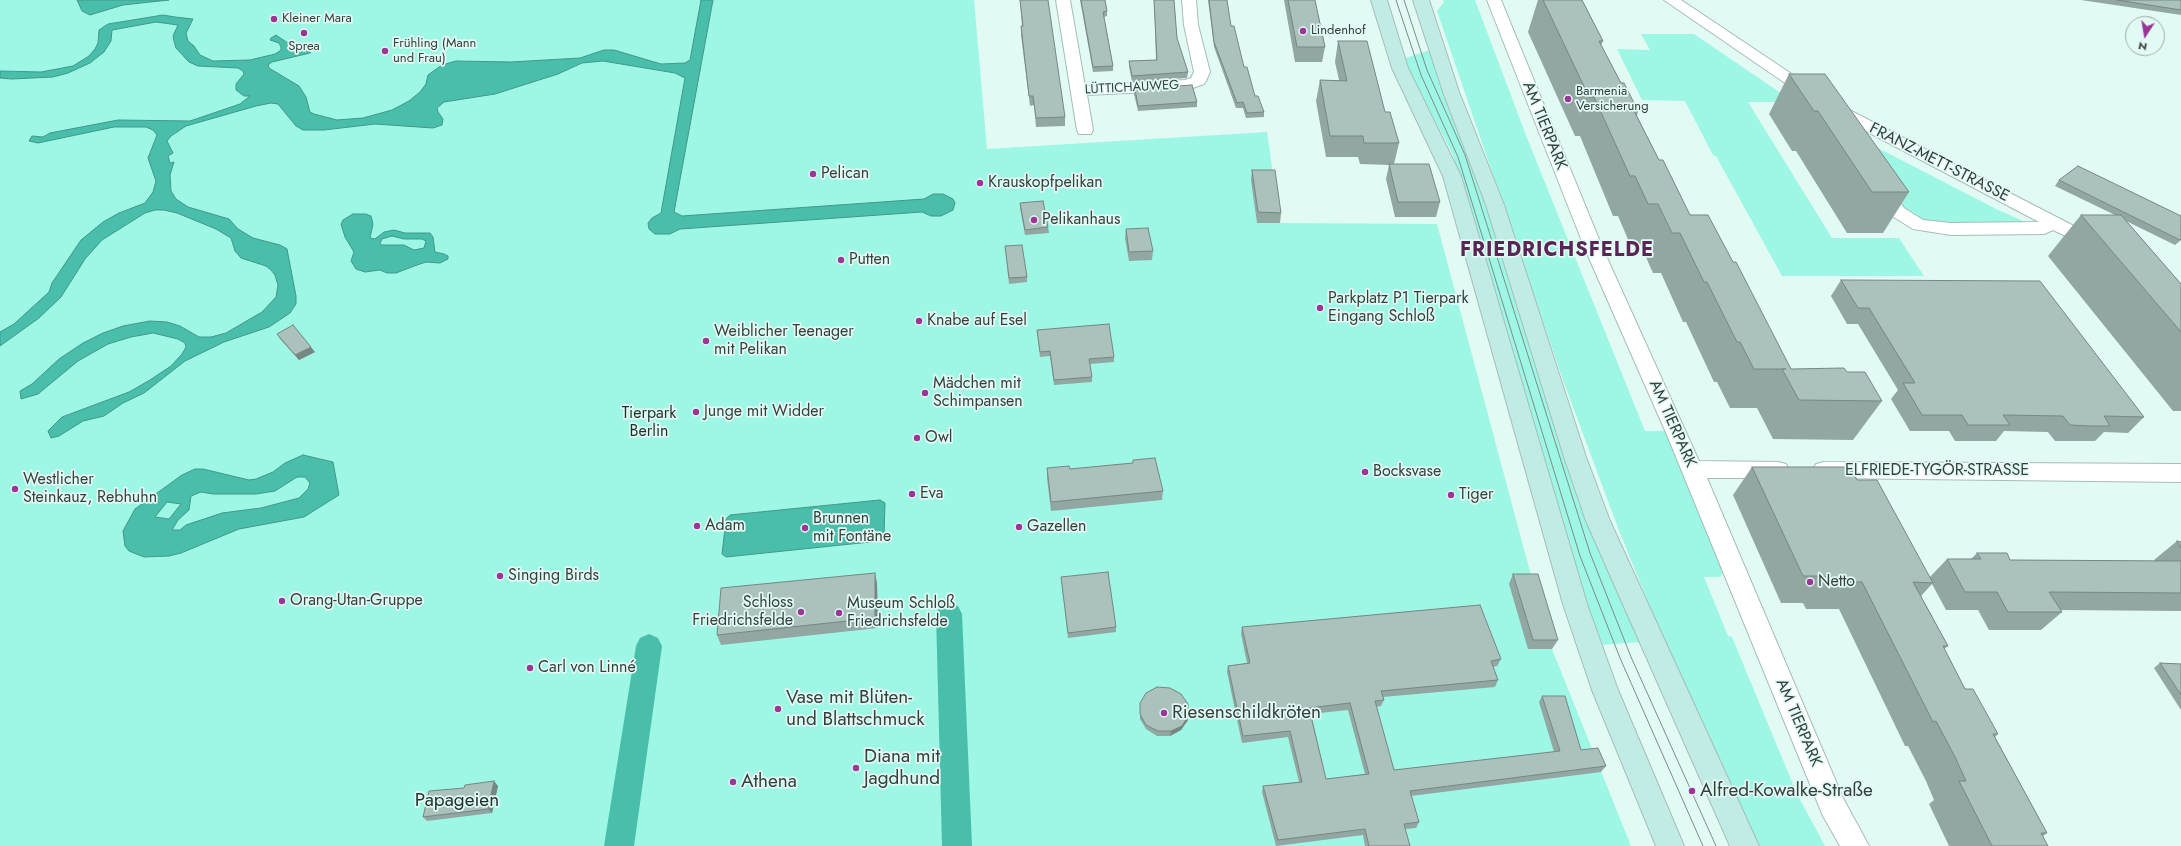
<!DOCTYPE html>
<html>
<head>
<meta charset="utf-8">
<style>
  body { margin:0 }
  #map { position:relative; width:2181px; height:846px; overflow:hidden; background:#e2faf4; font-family:Jost,sans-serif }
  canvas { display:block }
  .north { position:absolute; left:2125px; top:16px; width:40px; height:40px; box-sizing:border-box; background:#e2faf4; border:1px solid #9dafab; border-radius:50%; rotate:192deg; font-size:11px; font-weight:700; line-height:16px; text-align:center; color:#363f3d }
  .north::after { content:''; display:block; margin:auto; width:14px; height:18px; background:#9c3598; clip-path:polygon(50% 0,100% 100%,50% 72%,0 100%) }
</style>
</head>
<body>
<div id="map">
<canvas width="2181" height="846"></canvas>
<div class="north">N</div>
</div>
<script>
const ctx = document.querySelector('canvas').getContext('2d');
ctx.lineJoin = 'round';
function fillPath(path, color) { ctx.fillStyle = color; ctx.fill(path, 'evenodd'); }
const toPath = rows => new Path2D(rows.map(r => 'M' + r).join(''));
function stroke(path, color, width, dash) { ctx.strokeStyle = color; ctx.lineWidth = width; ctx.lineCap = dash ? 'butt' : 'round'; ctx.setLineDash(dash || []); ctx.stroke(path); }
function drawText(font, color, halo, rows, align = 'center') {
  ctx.font = font + ' Jost,sans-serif'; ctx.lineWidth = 3.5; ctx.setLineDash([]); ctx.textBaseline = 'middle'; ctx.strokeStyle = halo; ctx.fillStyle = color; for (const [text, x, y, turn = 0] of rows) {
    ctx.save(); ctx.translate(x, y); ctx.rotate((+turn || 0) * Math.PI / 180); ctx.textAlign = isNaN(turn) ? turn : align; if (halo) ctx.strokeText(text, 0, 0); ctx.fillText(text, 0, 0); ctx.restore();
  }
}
const green = toPath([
  [0,0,974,0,987,149,1267,132,1280,223,1437,224,1533,583,1552,649,1631,846,0,846],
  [1443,0,1475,0,1527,138,1645,431,1665,431,1723,573,1720,577,1704,577,1728,636,1732,637,1797,794,1825,846,1758,846,1672,661,1618,528,1563,380,1437,11,1444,2],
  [1641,34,1694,34,1794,102,1748,102,1832,238,1899,238,1924,276,1782,276,1716,156,1713,155,1685,101,1642,100,1617,49,1650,50],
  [1430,50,1472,153,1642,642,1600,645,1452,153,1403,59],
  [1851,134,1996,209,2025,222,1936,223,1924,221,1904,208]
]);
const water = toPath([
  [77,0,169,0,123,5,90,15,82,11,77,0],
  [701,0,713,0,674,212,682,216,924,199,933,194,943,194,953,199,955,203,953,210,941,216,931,216,922,212,680,229,670,234,655,234,649,229,648,223,652,218,661,213,685,78,675,73,603,61,582,63,558,74,495,94,444,102,437,108,438,112,443,119,442,125,433,128,375,124,324,130,303,130,296,126,278,104,271,103,256,106,186,126,171,136,167,141,173,153,168,156,170,163,174,162,170,175,171,191,176,199,188,207,229,219,238,229,253,238,280,245,287,249,296,296,296,304,290,313,269,327,224,342,185,361,144,393,123,403,104,416,83,421,59,436,51,438,48,431,62,417,129,392,150,380,171,366,182,354,186,347,185,343,178,339,153,333,131,337,108,344,78,361,38,394,21,399,20,391,32,384,59,359,83,343,103,333,123,326,150,321,167,322,180,326,199,337,211,337,226,333,262,312,276,297,278,285,275,275,271,270,266,266,241,258,235,251,231,238,216,229,177,213,164,210,155,210,145,213,102,240,85,259,61,297,39,318,0,346,0,332,14,324,49,292,52,283,81,240,103,222,119,213,145,203,153,192,156,181,148,158,157,135,153,130,146,127,114,127,38,143,29,141,32,136,43,137,50,133,118,120,190,121,240,104,250,96,244,96,236,90,236,84,244,74,243,71,238,68,198,66,189,62,176,48,174,41,173,36,178,25,156,22,112,30,111,41,104,52,90,63,68,73,53,77,12,79,0,78,0,71,41,72,73,66,89,56,95,49,98,43,99,30,108,24,163,15,175,17,193,19,186,33,188,41,194,46,200,55,213,61,250,60,275,54,281,50,281,47,279,43,270,40,271,38,276,35,292,46,313,50,310,53,272,62,268,65,269,68,299,86,306,97,310,112,314,114,337,120,363,118,392,110,409,101,420,92,426,84,428,75,442,65,456,61,511,62,580,58,604,50,614,50,661,64,685,63,690,60,701,0],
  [353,214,366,214,371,216,373,224,370,238,375,239,384,232,394,230,405,233,430,233,433,237,435,252,444,254,448,256,448,259,440,263,426,262,417,265,396,273,387,273,380,270,365,272,356,269,351,261,354,252,345,237,341,224,343,220,353,214],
  [392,236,404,239,422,239,426,241,424,248,414,250,404,245,381,245,380,243,382,239,392,236],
  [303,455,333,462,339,495,304,517,239,529,181,553,169,556,144,557,129,551,125,546,123,531,135,509,182,475,195,469,203,469,249,480,256,479,273,472,285,463,303,455],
  [297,477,305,477,310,483,308,489,299,498,261,508,222,513,186,525,180,530,172,530,178,520,189,510,191,496,201,492,213,494,256,494,275,491,297,477],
  [167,502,181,504,169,519,155,517,167,502],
  [880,500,885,503,884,536,880,541,726,557,722,554,726,519,730,515,880,500]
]);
const canal = toPath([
  [949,603,958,606,962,614,972,846,942,846,936,614,940,606,949,603],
  [649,634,658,638,662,646,634,846,604,846,636,646,640,638,649,634]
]);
const minor = toPath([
  [1056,0,1070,0,1085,86,1185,80,1191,78,1194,72,1184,25,1182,0,1196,0,1198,25,1210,72,1206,81,1204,84,1187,90,1087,95,1093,130,1091,134,1079,134,1077,130,1056,0],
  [1487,0,1501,0,1603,249,1699,461,1778,462,1786,464,1789,470,1786,476,1778,478,1707,478,1843,798,1869,846,1840,846,1823,816,1667,435,1585,249,1487,0],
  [1664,0,1681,0,1832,101,2099,239,2102,243,2099,247,2093,249,2053,230,2044,234,1951,235,1913,229,1892,216,1872,188,1875,184,1881,183,1887,184,1904,208,1923,220,1951,223,2039,222,1820,107,1664,0],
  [1824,462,2181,464,2181,482,1824,478,1816,476,1813,470,1816,464,1824,462]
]);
const secondary = toPath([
  [1371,0,1387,0,1408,68,1461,176,1587,604,1618,690,1684,846,1656,846,1592,690,1563,604,1443,176,1392,68,1371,0],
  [1413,0,1429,0,1459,92,1504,205,1586,457,1610,521,1759,846,1730,846,1586,521,1564,457,1486,205,1443,92,1413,0]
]);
const tram = toPath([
  [1396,0,1421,75,1458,157,1580,556,1620,658,1703,846],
  [1404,0,1427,70,1465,155,1590,553,1631,657,1716,846]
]);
const wall = toPath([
  [1020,0,1065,117,1065,126,1036,127,1034,105,1030,106,1021,35,1021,26,1022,26],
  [1080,0,1105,0,1107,11,1107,16,1104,17,1113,66,1113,71,1093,72],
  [1154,0,1174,0,1177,38,1188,72,1187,78,1132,82,1129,66,1129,61,1156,60],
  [1208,0,1227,0,1231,26,1244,67,1255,96,1264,112,1264,117,1246,118,1243,108,1236,108,1214,47],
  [1284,0,1315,0,1325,47,1322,62,1295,62],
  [1538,0,1582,0,1603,41,1601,45,1621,83,1638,111,1637,116,1659,160,1690,215,1791,369,1847,372,1882,401,1853,440,1773,439,1757,408,1730,408,1717,382,1714,382,1686,322,1683,322,1661,273,1653,273,1640,244,1630,244,1618,216,1613,216,1580,136,1575,136,1528,32],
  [2081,0,2181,0,2181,15],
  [1338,41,1385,112,1399,143,1394,164,1440,202,1436,217,1395,217,1386,179,1389,165,1360,164,1358,157,1326,157,1316,101,1320,80,1339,80,1335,62],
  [1789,74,1909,192,1883,233,1847,233,1796,151,1792,151,1769,114],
  [1135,89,1197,102,1197,107,1138,111,1134,94],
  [1252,170,1281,213,1280,223,1257,223,1251,180],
  [2059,180,2181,240,2175,245,2126,221,2181,284,2181,411,2173,411,2048,256,2081,215,2115,215,2055,186],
  [1020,203,1048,227,1049,233,1025,235,1020,208],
  [1126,229,1153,251,1152,260,1129,261,1125,238],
  [1005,246,1027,277,1027,282,1009,284],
  [1841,280,2144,417,2128,433,2104,432,2095,441,2055,441,2048,432,2004,431,1996,441,1955,441,1949,431,1910,431,1891,399,1898,390,1858,324,1847,324,1831,296],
  [1037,330,1114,357,1114,362,1090,364,1092,377,1092,382,1054,385,1050,356,1040,357],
  [277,334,315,352,299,360,280,339],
  [1133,460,1163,491,1162,500,1051,511,1047,478,1047,468,1070,469,1133,463],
  [1752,467,1857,480,1930,577,1947,559,1971,559,1977,553,2010,560,2155,561,2154,560,2177,541,2181,542,2181,611,2060,610,2062,612,2041,630,1989,630,1978,610,1946,610,1932,584,1921,596,1948,646,1944,649,1965,689,1998,734,1995,737,2047,833,2043,836,2048,846,1949,846,1929,804,1934,800,1926,781,1908,746,1905,746,1839,609,1806,609,1803,603,1781,603,1733,495],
  [1513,574,1558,640,1552,649,1528,649,1509,584],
  [1061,577,1116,627,1116,632,1068,638],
  [877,583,878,628,721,645,717,635],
  [1242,627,1501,659,1497,666,1493,667,1498,680,1495,687,1383,697,1384,700,1381,706,1376,707,1394,770,1554,752,1539,702,1542,696,1581,750,1606,766,1601,772,1411,796,1419,822,1416,828,1405,829,1410,846,1365,846,1363,835,1276,846,1262,792,1263,786,1299,782,1288,737,1242,743,1227,672,1228,666,1247,663,1241,634],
  [1348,710,1365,774,1326,779,1311,714],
  [2160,663,2181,664,2181,710,2154,668],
  [1140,703,1188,720,1181,730,1170,736,1157,736,1146,729,1140,719],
  [498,786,492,813,427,821,423,817]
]);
const shadedWall = toPath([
  [311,347,315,352,299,360,295,355],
  [875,573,877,583,878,628,875,618],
  [1188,716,1188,720,1181,730,1170,736,1171,731],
  [494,781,498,786,492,813,488,809]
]);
const building = toPath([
  [1020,0,1048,0,1065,117,1036,118,1033,96,1029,96,1021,26,1023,26,1020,0],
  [1081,0,1105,0,1107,11,1103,12,1113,66,1093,67,1081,0],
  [1154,0,1174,0,1177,38,1188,72,1132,76,1129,61,1157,60,1154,0],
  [1209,0,1227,0,1231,26,1234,26,1244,67,1247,67,1255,96,1258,96,1264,112,1247,113,1243,102,1237,103,1214,42,1209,0],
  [1288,0,1315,0,1325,47,1297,47,1288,0],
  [1543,0,1582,0,1603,41,1599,41,1621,83,1624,83,1638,111,1634,111,1659,160,1663,160,1690,215,1708,215,1733,262,1736,262,1791,369,1844,368,1847,372,1865,372,1882,401,1799,400,1782,369,1786,369,1754,369,1740,342,1737,342,1707,282,1704,282,1680,233,1672,233,1658,204,1648,204,1635,176,1630,176,1594,97,1589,97,1543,0],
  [2117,0,2181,0,2181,10,2117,0],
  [1338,41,1367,41,1385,112,1390,112,1399,143,1364,143,1363,136,1330,136,1320,80,1347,81,1338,41],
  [1789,74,1825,74,1909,192,1872,192,1818,111,1814,111,1789,74],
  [1192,85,1197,102,1138,106,1135,89,1192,85],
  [1389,164,1429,164,1440,202,1398,202,1389,164],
  [2078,166,2181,216,2181,239,2180,240,2059,180,2078,166],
  [1252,170,1275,170,1281,213,1258,212,1252,170],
  [1043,201,1048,227,1025,230,1020,203,1043,201],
  [2081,215,2121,215,2181,284,2181,332,2081,215],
  [1148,228,1153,251,1129,252,1126,229,1148,228],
  [1022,245,1027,277,1009,278,1005,246,1022,245],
  [1841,280,2040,281,2144,417,2104,416,2110,426,2090,426,2070,425,2063,416,2003,415,2010,425,1968,425,1962,415,1922,415,1903,383,1915,383,1869,308,1858,308,1841,280],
  [1109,324,1114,357,1089,359,1092,377,1054,380,1050,351,1040,352,1037,330,1109,324],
  [293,325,311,347,295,355,277,334,293,325],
  [1155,458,1163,491,1051,502,1047,468,1069,466,1070,469,1133,463,1133,460,1155,458],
  [1752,467,1850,467,1857,480,1877,480,1933,583,1913,582,1948,646,1943,646,1965,689,1973,689,1998,734,1993,734,2047,833,2041,833,2048,846,1992,846,1959,781,1966,781,1955,757,1936,721,1933,722,1862,582,1829,582,1825,576,1803,576,1752,467],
  [2177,541,2181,542,2181,548,2177,541],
  [1977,553,2007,553,2010,560,2181,561,2181,593,2049,592,2062,612,2008,612,1997,592,1965,592,1947,559,1981,559,1977,553],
  [1108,572,1116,627,1068,633,1061,577,1108,572],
  [875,573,875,618,717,635,721,588,875,573],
  [1513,574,1538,574,1558,640,1533,640,1513,574],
  [1480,605,1501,659,1491,661,1498,680,1381,691,1384,700,1375,701,1394,770,1560,751,1542,696,1565,696,1581,750,1598,748,1606,766,1410,791,1419,822,1404,824,1410,846,1369,846,1365,829,1278,840,1263,786,1302,782,1290,731,1243,736,1228,666,1250,663,1242,627,1480,605],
  [1350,703,1369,774,1326,779,1309,708,1350,703],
  [2160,663,2181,664,2181,695,2160,663],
  [1157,687,1170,688,1181,694,1188,704,1188,716,1182,726,1171,731,1158,731,1146,725,1140,714,1140,703,1146,693,1157,687],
  [494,781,488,809,423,817,429,791,464,788,465,785,494,781]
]);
const markers = [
  [274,19,4,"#9c3598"],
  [1303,31,4,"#9c3598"],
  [304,33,4,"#9c3598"],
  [385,51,4,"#9c3598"],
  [1568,99,4,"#9c3598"],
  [813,174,4,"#9c3598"],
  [980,183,4,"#9c3598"],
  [1034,220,4,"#9c3598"],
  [841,260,4,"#9c3598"],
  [1320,308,4,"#9c3598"],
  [919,321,4,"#9c3598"],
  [706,341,4,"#9c3598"],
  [925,393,4,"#9c3598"],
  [696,412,4,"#9c3598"],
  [917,438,4,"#9c3598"],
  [1365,472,4,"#9c3598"],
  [15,489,4,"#9c3598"],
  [912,494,4,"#9c3598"],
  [1451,495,4,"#9c3598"],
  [697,526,4,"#9c3598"],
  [1019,527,4,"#9c3598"],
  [805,528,4,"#9c3598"],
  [500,576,4,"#9c3598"],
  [1810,582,4,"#9c3598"],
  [282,601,4,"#9c3598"],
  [801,612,4,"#9c3598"],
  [839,613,4,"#9c3598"],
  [530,668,4,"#9c3598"],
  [778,709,4,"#9c3598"],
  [1164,713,4,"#9c3598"],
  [856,768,4,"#9c3598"],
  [733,782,4,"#9c3598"],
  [1692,791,4,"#9c3598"]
];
const farPoinames = [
  ["Kleiner Mara",282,19],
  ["Lindenhof",1311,31],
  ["Frühling (Mann",393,44],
  ["und Frau)",393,59],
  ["Sprea",304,47,"center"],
  ["Barmenia",1576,92],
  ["Versicherung",1576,107]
];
const farStreetnames = [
  ["LÜTTICHAUWEG",1132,88,-3]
];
const streetNames = [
  ["AM TIERPARK",1544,126,68],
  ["FRANZ-METT-STRASSE",1939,163,27],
  ["AM TIERPARK",1672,424,66],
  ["ELFRIEDE-TYGÖR-STRASSE",1937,471],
  ["AM TIERPARK",1798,723,67]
];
const poiNames = [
  ["Pelican",821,174],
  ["Krauskopfpelikan",988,183],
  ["Pelikanhaus",1042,220],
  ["Putten",849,260],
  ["Parkplatz P1 Tierpark",1328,299],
  ["Eingang Schloß",1328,317],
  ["Knabe auf Esel",927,321],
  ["Weiblicher Teenager",714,332],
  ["mit Pelikan",714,350],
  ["Mädchen mit",933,384],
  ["Schimpansen",933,402],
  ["Junge mit Widder",704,412],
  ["Owl",925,438],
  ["Bocksvase",1373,472],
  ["Westlicher",23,480],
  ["Steinkauz, Rebhuhn",23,498],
  ["Eva",920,494],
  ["Tiger",1459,495],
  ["Brunnen",813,519],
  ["mit Fontäne",813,537],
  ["Adam",705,526],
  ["Gazellen",1027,527],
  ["Singing Birds",508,576],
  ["Netto",1818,582],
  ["Orang-Utan-Gruppe",290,601],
  ["Schloss",793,603,"right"],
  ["Friedrichsfelde",793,621,"right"],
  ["Museum Schloß",847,604],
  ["Friedrichsfelde",847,622],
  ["Carl von Linné",538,668]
];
const parkNames = [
  ["Tierpark",649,414],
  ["Berlin",649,432]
];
const nearPoinames = [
  ["Vase mit Blüten-",786,698],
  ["und Blattschmuck",786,720],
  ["Riesenschildkröten",1172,713],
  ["Diana mit",864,757],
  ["Jagdhund",864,779],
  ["Athena",741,782],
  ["Alfred-Kowalke-Straße",1700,791]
];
const nearParknames = [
  ["Papageien",457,801]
];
const districtNames = [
  ["FRIEDRICHSFELDE",1557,251]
];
fillPath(green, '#9df7e4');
fillPath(water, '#49beaa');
stroke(water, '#439889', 1);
fillPath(canal, '#49beaa');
stroke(minor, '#a6bdb8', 2);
stroke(secondary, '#a6bdb8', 2);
fillPath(minor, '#fff');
fillPath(secondary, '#c1ece6');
stroke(tram, '#7e8d89', 1);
fillPath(wall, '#92a6a2');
fillPath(shadedWall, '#778784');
fillPath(building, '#aac1bc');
stroke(building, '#778784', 1);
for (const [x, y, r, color] of markers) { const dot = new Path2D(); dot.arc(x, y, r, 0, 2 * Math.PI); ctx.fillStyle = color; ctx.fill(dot); stroke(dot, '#e2faf4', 1.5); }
drawText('13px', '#363f3d', '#e2faf4', farPoinames, 'left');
drawText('13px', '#363f3d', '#e2faf4', farStreetnames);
drawText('16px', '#363f3d', '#e2faf4', streetNames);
drawText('16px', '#363f3d', '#e2faf4', poiNames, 'left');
drawText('16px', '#1c302c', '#e2faf4', parkNames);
drawText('19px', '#363f3d', '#e2faf4', nearPoinames, 'left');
drawText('19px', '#1c302c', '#e2faf4', nearParknames);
ctx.letterSpacing = '1px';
drawText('bold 20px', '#582555', '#e2faf4', districtNames);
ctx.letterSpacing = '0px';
</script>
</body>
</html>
